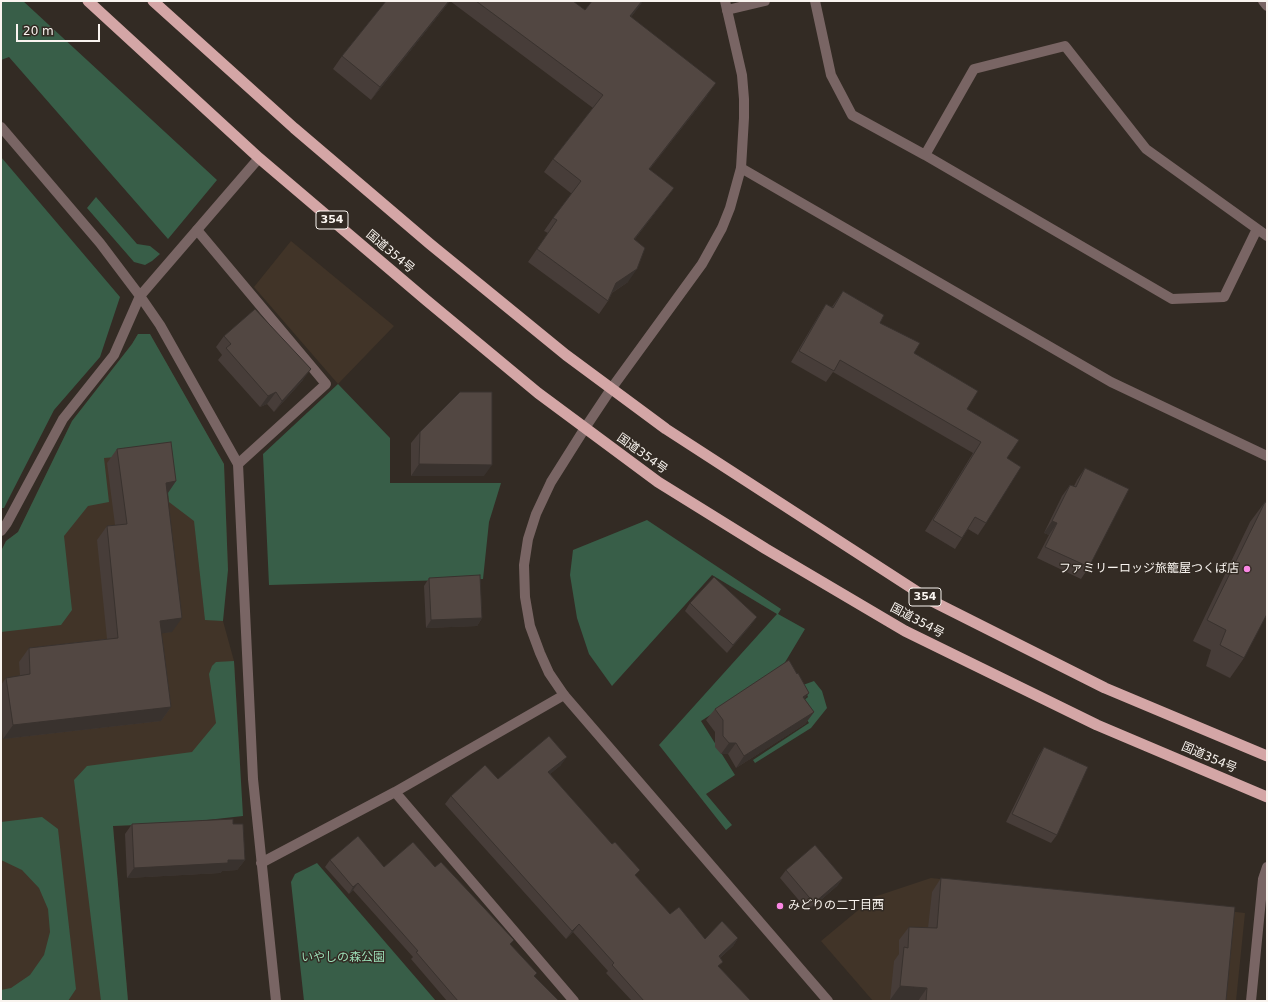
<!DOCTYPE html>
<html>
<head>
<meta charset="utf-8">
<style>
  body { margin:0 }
  #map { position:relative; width:1268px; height:1002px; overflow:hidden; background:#332b24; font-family:"DejaVu Sans",sans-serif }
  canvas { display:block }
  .frame { position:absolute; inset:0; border:2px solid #f9f4ef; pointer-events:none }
  .scale { position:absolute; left:16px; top:24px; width:84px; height:18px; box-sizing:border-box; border:2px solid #f9f4ef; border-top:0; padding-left:5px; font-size:12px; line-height:14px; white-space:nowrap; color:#f9f4ef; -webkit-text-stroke:3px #332b24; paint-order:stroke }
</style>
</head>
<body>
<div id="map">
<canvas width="1268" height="1002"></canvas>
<div class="frame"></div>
<div class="scale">20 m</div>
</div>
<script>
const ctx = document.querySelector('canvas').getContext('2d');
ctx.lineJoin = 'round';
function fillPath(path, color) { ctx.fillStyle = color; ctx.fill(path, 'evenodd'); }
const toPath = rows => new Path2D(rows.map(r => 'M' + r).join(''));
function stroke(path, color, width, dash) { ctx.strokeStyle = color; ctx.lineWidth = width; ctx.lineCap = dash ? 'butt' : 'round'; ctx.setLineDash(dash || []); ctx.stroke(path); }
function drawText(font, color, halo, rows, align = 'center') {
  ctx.font = font + ' "DejaVu Sans","Noto Sans JP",sans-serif'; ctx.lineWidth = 3; ctx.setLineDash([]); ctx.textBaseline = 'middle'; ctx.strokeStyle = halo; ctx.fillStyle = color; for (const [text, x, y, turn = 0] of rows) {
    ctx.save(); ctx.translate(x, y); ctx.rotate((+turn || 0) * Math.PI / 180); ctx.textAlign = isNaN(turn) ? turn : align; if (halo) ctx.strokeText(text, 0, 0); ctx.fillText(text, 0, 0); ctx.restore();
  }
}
const built = toPath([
  [291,241,394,326,338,384,254,287],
  [138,334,150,334,224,464,228,570,222,575,223,621,234,661,240,762,180,823,113,826,128,1001,1,1001,1,551,6,541,18,532,72,421,132,344],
  [931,878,1245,913,1236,1001,873,1001,821,941,874,897]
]);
const green = toPath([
  [1,1,23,1,217,180,168,239,9,57,1,60],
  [1,157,120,297,100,357,54,410,8,500,4,508,1,508],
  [96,197,137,244,150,246,160,254,152,261,145,265,134,262,87,208],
  [138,334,150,334,224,464,228,570,223,621,205,620,194,521,169,502,164,453,104,458,109,502,88,506,64,536,72,610,61,625,1,632,1,551,6,541,18,532,72,421,132,344],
  [338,384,390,438,390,483,501,483,489,522,483,579,269,585,263,454],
  [647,520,781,609,778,614,805,629,781,669,701,721,735,775,706,794,732,825,726,830,659,745,777,614,712,575,612,686,589,654,577,618,570,575,573,550],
  [234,661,243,816,180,823,113,826,128,1001,101,1001,74,780,87,766,192,752,216,723,209,674,212,666,216,662],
  [814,681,822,691,827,708,811,728,755,763,753,760,809,723,800,709,803,701,808,697,803,685],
  [42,817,58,829,76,989,68,1001,1,1001,1,990,11,988,30,975,44,955,50,932,48,909,39,888,22,870,1,860,1,822],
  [317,863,436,1001,304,1001,291,882,295,874]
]);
const service = toPath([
  [197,230,326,384,238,464]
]);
const minor = toPath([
  [815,1,831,75,852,115,925,155,1172,299,1224,297,1257,229],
  [1263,1,1267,6],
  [727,10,765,1],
  [1,127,100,243,140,296,160,325,238,464,253,779,276,1001],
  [925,155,974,69,1065,46,1146,149,1267,236],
  [741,168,1111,382,1267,456],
  [1,531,7,523,63,419,114,355,140,296,259,158],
  [395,792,574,1001],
  [261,863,395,792,564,695],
  [1251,1001,1263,879,1267,867]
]);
const tertiary = toPath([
  [725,1,742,75,744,99,744,118,741,168,730,208,722,228,702,264,611,389,585,428,551,482,536,514,528,539,524,565,525,597,530,626,540,653,549,673,564,695,828,1001]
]);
const trunk = toPath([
  [88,1,259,158,426,300,538,393,658,482,766,549,905,631,1097,725,1267,797],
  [153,1,294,128,430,244,566,355,666,429,930,600,1105,688,1267,756]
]);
const wall = toPath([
  [386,1,573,1,585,10,592,1,643,1,631,17,707,96,649,170,674,188,664,201,635,239,628,282,612,293,608,301,599,314,528,262,548,233,544,231,553,218,572,194,544,172,553,159,593,108,450,1,371,100,333,69,342,56],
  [843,291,914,353,967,409,1007,458,986,523,978,535,968,529,955,549,925,531,973,453,833,372,826,382,791,362,819,315,826,304,832,307],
  [224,336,303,380,274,412,267,404,260,407,218,360,222,355,216,347],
  [420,432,484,476,411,476,411,443],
  [117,449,176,481,167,493,172,632,161,633,171,707,161,721,3,739,1,723,1,685,6,678,20,676,19,662,29,648,107,639,97,540,107,526,115,525,107,463],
  [1085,468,1089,567,1081,579,1037,558,1049,535,1044,533,1062,496,1070,485,1074,486,1077,480],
  [1265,502,1244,658,1230,678,1206,666,1211,650,1193,641,1250,522],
  [429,578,482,618,477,626,426,628,424,586],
  [690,603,751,625,727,653,685,611],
  [805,699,814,712,805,724,736,768,728,754,721,754,715,747,715,732,706,720,715,709],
  [1044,747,1057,835,1051,843,1006,822,1039,755],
  [561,765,550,774,636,876,670,914,705,939,738,938,733,946,720,958,719,967,751,1001,632,1001,606,973,608,971,573,932,566,939,445,804,451,796,498,779],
  [132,824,233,824,245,860,237,870,222,871,220,873,127,878,125,834],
  [330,860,384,867,435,867,537,973,534,977,559,1001,447,1001,411,959,413,957,353,890,349,894,325,867],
  [786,870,843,878,837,886,808,911,780,878],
  [941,878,1226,1001,906,1001,890,1000,894,961,899,954,899,940,909,927,928,928,932,892]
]);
const shadedWall = toPath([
  [449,1,450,1,371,100,380,87],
  [642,1,643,1,639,7,621,29,630,16],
  [716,83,707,96,639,182,649,169],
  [674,188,664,201,625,252,634,239],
  [637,269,628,282,607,296,616,283],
  [311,369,303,380,274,412,282,401],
  [276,392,267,404,260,407,268,396],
  [419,464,492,465,484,476,411,476],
  [176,481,166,496,166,483],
  [1052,521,1057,523,1049,535,1044,533],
  [757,617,751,625,727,653,733,645],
  [182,618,172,632,150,635,160,621],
  [482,618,477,626,426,628,431,620],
  [809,693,801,704,803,697],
  [171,707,161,721,3,739,13,725],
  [814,712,805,724,736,768,744,756],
  [729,743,736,743,728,754,721,754],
  [567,757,561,765,543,780,548,772],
  [228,860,245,860,237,870,222,871,220,873,127,878,134,868],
  [843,878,837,886,808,911,814,903],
  [358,883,353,890,349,894,353,887],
  [579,924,573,932,566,939,572,931],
  [738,938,733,946,713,964,719,956],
  [900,986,927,988,918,1001,906,1001,890,1000]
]);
const building = toPath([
  [386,1,449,1,380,87,342,56,386,1],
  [476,1,573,1,585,10,592,1,642,1,630,16,716,83,649,169,674,188,634,239,645,248,637,269,616,283,608,301,537,249,557,220,553,218,581,181,553,159,603,95,476,1],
  [843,291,884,315,880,323,920,343,914,353,978,391,967,409,1019,440,1007,458,1021,467,986,523,975,517,962,538,933,520,981,442,840,360,834,371,799,351,826,304,833,308,843,291],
  [255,309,311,369,282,401,276,392,268,396,226,348,231,344,224,336,255,309],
  [460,392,492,392,492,465,419,464,420,432,460,392],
  [171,442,176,481,166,483,182,618,160,621,171,707,13,725,6,678,30,674,29,648,118,638,107,526,127,524,117,449,171,442],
  [1085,468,1129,489,1089,567,1045,547,1057,523,1052,521,1070,485,1076,487,1085,468],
  [1265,502,1267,503,1267,614,1244,658,1220,645,1226,630,1207,620,1265,502],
  [480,575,482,618,431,620,429,578,480,575],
  [714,577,757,617,733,645,690,603,714,577],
  [789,660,797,674,798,673,809,693,803,697,814,712,744,756,736,743,729,743,723,736,723,720,715,709,789,660],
  [549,736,567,757,548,772,612,844,615,842,640,870,635,875,670,914,679,907,705,939,722,921,738,938,719,956,723,962,718,966,751,1001,644,1001,612,965,614,963,579,924,572,931,451,796,485,765,498,779,549,736],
  [1044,747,1088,767,1057,835,1012,814,1044,747],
  [233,819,233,824,243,824,245,860,228,860,228,863,134,868,132,824,233,819],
  [358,836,384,867,413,842,435,867,441,862,514,940,510,944,537,973,534,976,559,1001,458,1001,416,952,418,951,358,883,353,887,330,860,358,836],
  [815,845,843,878,814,903,786,870,815,845],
  [941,878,1235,907,1226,1001,926,1001,927,988,900,986,904,947,908,948,909,927,937,928,941,878]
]);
const markers = [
  [1247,569,4,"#fb87e5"],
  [780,906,4,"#fb87e5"]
];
const shields = [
  [332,220,32],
  [925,597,32]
];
const shieldNames = [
  ["354",332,220],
  ["354",925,597]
];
const streetNames = [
  ["国道354号",390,252,40],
  ["国道354号",642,454,36],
  ["国道354号",917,621,28],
  ["国道354号",1209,758,23]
];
const poiNames = [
  ["ファミリーロッジ旅籠屋つくば店",1239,569],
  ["みどりの二丁目西",788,906,"left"]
];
const parkNames = [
  ["いやしの森公園",343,958]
];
fillPath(built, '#413428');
fillPath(green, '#385e48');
stroke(service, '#796564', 10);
stroke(minor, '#796564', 10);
stroke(tertiary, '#796564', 10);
stroke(trunk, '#d4a6a6', 11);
fillPath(wall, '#473d39');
fillPath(shadedWall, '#39322e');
fillPath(building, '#524742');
stroke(building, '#39322e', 1);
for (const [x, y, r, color] of markers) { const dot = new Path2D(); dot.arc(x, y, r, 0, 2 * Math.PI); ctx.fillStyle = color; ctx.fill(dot); stroke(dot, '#332b24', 1.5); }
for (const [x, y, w] of shields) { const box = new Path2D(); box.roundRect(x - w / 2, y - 9, w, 18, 3); ctx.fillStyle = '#332b24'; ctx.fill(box); stroke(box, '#f9f4ef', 1); }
drawText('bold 11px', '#f9f4ef', null, shieldNames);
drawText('12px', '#f9f4ef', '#332b24', streetNames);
drawText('12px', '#f9f4ef', '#332b24', poiNames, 'right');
drawText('12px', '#9cdfb7', '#332b24', parkNames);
</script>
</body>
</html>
